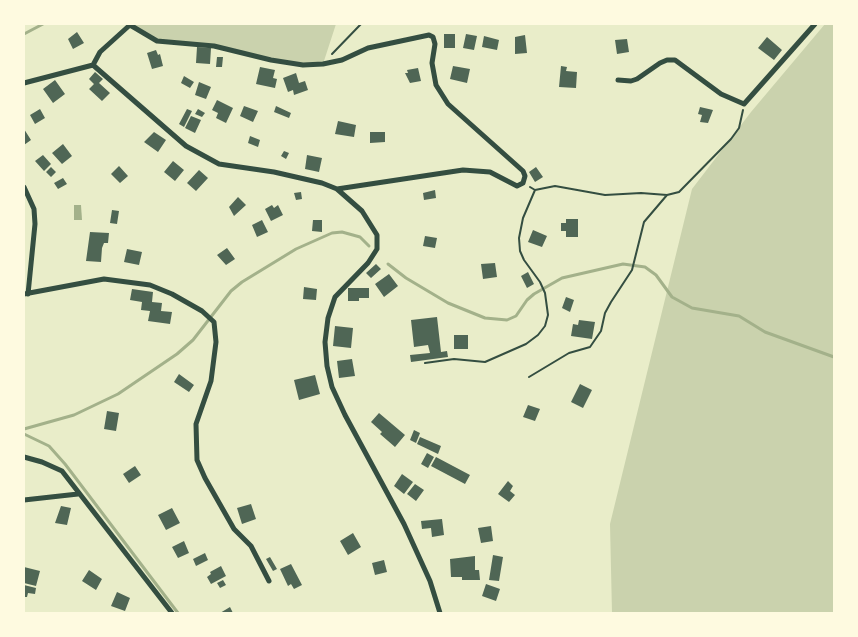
<!DOCTYPE html>
<html>
<head>
<meta charset="utf-8">
<style>
  body { margin:0 }
  #map { position:relative; width:858px; height:637px; overflow:hidden; background:#e9edc9; font-family:Inter,sans-serif }
  canvas { display:block }
  .frame { position:absolute; inset:0; border:25px solid #fefae0; pointer-events:none }
</style>
</head>
<body>
<div id="map">
<canvas width="858" height="637"></canvas>
<div class="frame"></div>
</div>
<script>
const ctx = document.querySelector('canvas').getContext('2d');
ctx.lineJoin = 'round';
function fillPath(path, color) { ctx.fillStyle = color; ctx.fill(path, 'evenodd'); }
const toPath = rows => new Path2D(rows.map(r => 'M' + r).join(''));
function stroke(path, color, width, dash) { ctx.strokeStyle = color; ctx.lineWidth = width; ctx.lineCap = dash ? 'butt' : 'round'; ctx.setLineDash(dash || []); ctx.stroke(path); }
const green = toPath([
  [131,24,336,24,323,64,303,65,214,46,157,41],
  [825,24,834,24,834,613,612,613,610,524,692,189,751,112]
]);
const water = toPath([
  [74,205,81,205,82,220,74,220]
]);
const stream = toPath([
  [24,34,43,24],
  [388,264,406,278,448,303,485,318,507,320,516,316,527,300,534,294,562,278,623,264,645,267,656,275,672,297,692,308,739,316,765,332,834,357],
  [24,429,74,415,118,394,177,354,193,340,231,291,242,282,296,249,332,233,342,232,360,237,369,246],
  [24,434,49,446,65,464,178,613]
]);
const building = toPath([
  [77,32,84,43,73,49,68,39],
  [444,34,455,34,455,48,444,48],
  [466,34,477,36,474,50,463,48],
  [525,35,527,53,515,54,515,37],
  [484,36,499,40,497,50,482,47],
  [767,37,782,50,774,60,758,48],
  [627,39,629,52,617,54,615,40],
  [197,47,211,48,210,64,196,63],
  [156,50,158,55,160,54,163,66,152,69,147,53],
  [217,57,223,57,222,67,216,67],
  [453,66,470,69,467,83,450,79],
  [561,66,567,67,566,71,577,72,576,88,559,87],
  [260,67,275,70,273,78,277,79,275,88,256,84],
  [418,68,421,81,410,83,405,73,408,73,407,70],
  [95,72,103,79,99,83,110,93,102,101,89,89,94,84,89,79],
  [296,73,299,83,305,81,308,90,294,95,293,90,288,92,283,78],
  [184,76,194,82,190,88,181,83],
  [55,80,65,94,53,103,43,89],
  [199,82,211,87,206,99,195,95],
  [217,100,233,108,226,123,216,118,218,113,212,110],
  [244,106,258,111,253,122,240,116],
  [276,106,291,113,289,118,274,112],
  [700,107,713,110,708,123,700,122,702,115,698,114],
  [40,109,45,118,35,124,30,115],
  [187,109,192,111,184,127,179,124],
  [198,109,205,113,202,117,195,114],
  [191,116,201,120,195,133,185,128],
  [338,121,356,125,354,137,335,134],
  [24,129,31,140,24,145],
  [154,132,166,140,158,152,144,142],
  [370,132,385,132,385,142,370,143],
  [250,136,260,140,258,147,248,143],
  [63,144,72,156,62,164,52,153],
  [284,151,289,153,286,159,281,156],
  [43,155,51,164,44,171,35,161],
  [307,155,322,158,319,172,305,169],
  [173,161,184,170,175,181,164,172],
  [119,166,128,176,120,183,111,174],
  [51,167,56,172,51,177,46,172],
  [536,167,543,177,535,182,529,172],
  [199,170,208,178,196,191,187,183],
  [63,178,67,184,58,189,54,183],
  [435,190,436,198,424,200,423,193],
  [301,192,302,199,296,200,294,193],
  [238,197,246,205,234,216,229,207],
  [272,205,274,208,278,205,283,215,271,221,265,209],
  [112,210,119,211,117,224,110,223],
  [566,219,578,219,578,237,566,237,566,231,561,231,561,223,566,223],
  [262,220,268,232,257,237,252,225],
  [313,220,322,220,322,232,312,231],
  [533,230,547,236,542,247,528,242],
  [90,232,109,233,108,243,104,243,102,248,101,262,86,261],
  [425,236,437,238,435,248,423,246],
  [227,248,235,259,226,265,217,255],
  [127,249,142,252,139,265,124,262],
  [495,263,497,277,483,279,481,264],
  [376,264,381,269,371,278,366,273],
  [528,272,534,284,527,288,521,276],
  [389,274,398,286,384,297,375,284],
  [304,287,317,289,316,300,303,299],
  [348,288,369,288,369,298,359,298,359,301,348,301],
  [132,289,153,292,152,302,162,303,161,311,172,312,170,324,148,321,150,311,141,310,142,302,130,300],
  [566,297,574,300,570,312,562,308],
  [437,317,441,352,447,351,448,357,411,362,410,355,430,353,428,345,414,347,411,320],
  [579,320,595,322,592,339,571,336,573,324,578,325],
  [335,326,353,328,351,348,333,346],
  [454,335,468,335,468,349,454,349],
  [352,359,355,376,339,378,337,361],
  [179,374,194,385,189,392,174,382],
  [315,375,320,394,299,400,294,380],
  [580,384,592,390,583,408,571,402],
  [528,405,540,409,535,421,523,417],
  [107,411,119,413,116,431,104,429],
  [379,413,405,435,395,447,380,434,382,432,371,422],
  [414,430,420,433,416,443,410,440],
  [420,437,441,446,438,454,417,444],
  [427,453,434,457,428,468,421,464],
  [436,457,470,475,465,484,431,466],
  [135,466,141,475,129,483,123,474],
  [402,474,413,482,404,494,394,486],
  [508,481,513,486,510,491,515,495,509,502,498,494],
  [415,484,424,490,416,501,407,494],
  [251,504,256,519,242,524,237,508],
  [61,506,71,508,67,525,55,523],
  [172,508,180,523,166,530,158,515],
  [442,519,444,535,432,537,431,528,422,529,421,521],
  [491,526,493,541,481,543,478,528],
  [353,533,361,547,348,555,340,541],
  [184,541,189,553,178,558,172,547],
  [205,553,208,560,196,566,193,559],
  [493,555,503,557,499,581,489,580],
  [475,556,475,570,479,570,480,580,462,580,462,577,451,577,450,559],
  [270,557,277,569,273,571,266,559],
  [384,560,387,572,375,575,372,563],
  [291,564,302,585,294,589,291,584,288,586,280,569],
  [221,566,226,576,211,584,207,577,211,574,210,572],
  [24,567,40,571,36,586,24,583],
  [89,570,102,579,96,590,82,581],
  [223,580,226,585,220,588,217,583],
  [486,584,500,589,496,601,482,596],
  [24,585,36,588,35,594,28,593,27,597,24,597],
  [117,592,130,598,125,611,111,606],
  [230,607,233,613,220,613]
]);
const path = toPath([
  [332,54,361,24],
  [530,187,535,190,555,186,605,195,641,193,667,195,679,192,731,139,739,128,743,110],
  [425,363,454,359,485,362,526,344,538,335,545,326,548,315,545,293,540,282,524,260,520,251,519,238,523,218,535,190],
  [529,377,569,353,590,347,601,331,605,313,611,302,632,270,644,222,667,195]
]);
const minor = toPath([
  [130,25,157,41,214,46,271,60,303,65,323,64,342,60,368,48,429,35,433,37,435,44,432,63,436,85,448,104,523,171,525,176,523,183,517,186,490,172,463,170,337,189],
  [93,65,186,146,219,164,274,172,322,183,337,189,362,211,377,235,377,249,368,263,335,297,328,318,325,342,327,366,332,387,345,415,404,524,430,581,440,613],
  [618,80,631,81,637,79,660,63,667,60,675,60,721,94,744,104,815,24],
  [24,83,93,65,100,52,131,24],
  [24,187,34,209,35,224,28,294],
  [24,294,104,279,150,285,172,294,202,311,214,322,216,342,211,381,196,424,197,460,205,478,234,529,251,546,269,581],
  [24,457,42,462,62,471,172,613],
  [24,500,78,494]
]);
fillPath(green, '#cad2ad');
fillPath(water, '#a3b18a');
stroke(stream, '#a3b18a', 3);
fillPath(building, '#4f6655');
stroke(path, '#344e41', 2);
stroke(minor, '#344e41', 5);
</script>
</body>
</html>
